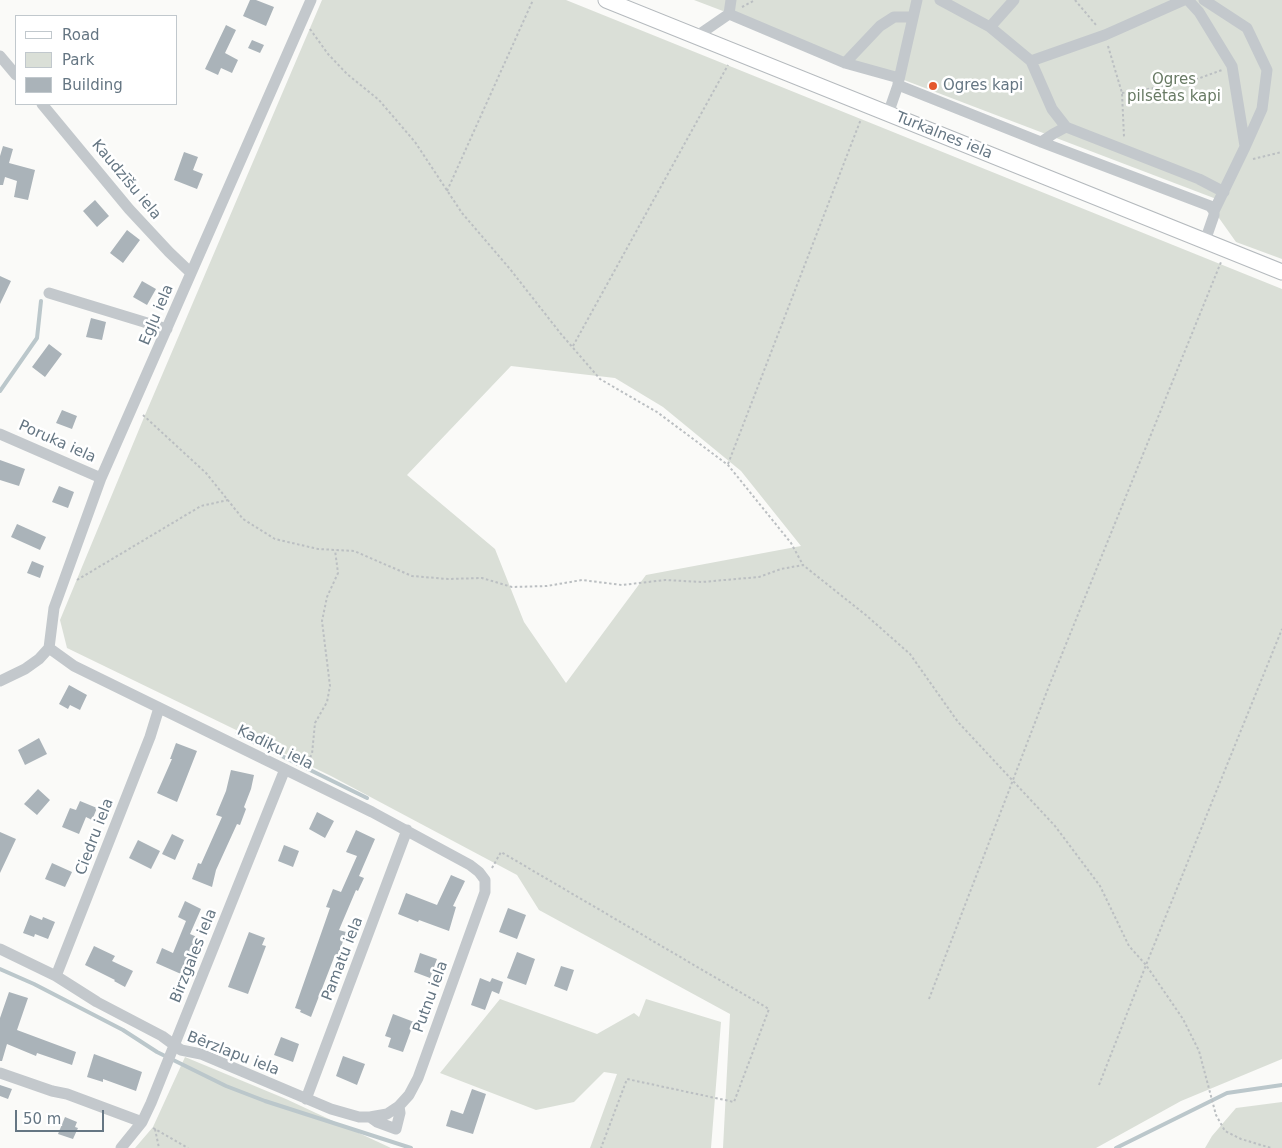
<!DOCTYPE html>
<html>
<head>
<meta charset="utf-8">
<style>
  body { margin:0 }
  #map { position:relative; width:1282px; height:1148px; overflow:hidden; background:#fafaf8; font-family:"DejaVu Sans",sans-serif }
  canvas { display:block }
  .legend { position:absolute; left:15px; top:15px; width:162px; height:90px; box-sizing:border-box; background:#fff; border:1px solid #c1c8cd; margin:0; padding:6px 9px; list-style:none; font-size:15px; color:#657683 }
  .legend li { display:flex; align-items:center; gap:10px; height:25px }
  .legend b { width:25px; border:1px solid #c1c8cd }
  .scale { position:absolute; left:15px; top:1110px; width:89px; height:22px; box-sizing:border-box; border:2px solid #657683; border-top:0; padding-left:6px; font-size:15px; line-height:18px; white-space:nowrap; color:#657683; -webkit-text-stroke:4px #fff; paint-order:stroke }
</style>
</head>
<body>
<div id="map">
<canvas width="1282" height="1148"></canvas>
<ul class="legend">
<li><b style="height:6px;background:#fff"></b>Road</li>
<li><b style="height:14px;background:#dadfd7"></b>Park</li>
<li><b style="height:14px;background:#aab3b9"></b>Building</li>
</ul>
<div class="scale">50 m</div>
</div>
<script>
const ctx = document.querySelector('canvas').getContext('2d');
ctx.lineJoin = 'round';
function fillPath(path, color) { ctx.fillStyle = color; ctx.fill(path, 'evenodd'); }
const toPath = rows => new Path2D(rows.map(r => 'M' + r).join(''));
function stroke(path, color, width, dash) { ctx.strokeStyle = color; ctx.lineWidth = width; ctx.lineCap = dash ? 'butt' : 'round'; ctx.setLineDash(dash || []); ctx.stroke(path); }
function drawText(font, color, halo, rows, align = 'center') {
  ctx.font = font + ' "DejaVu Sans",sans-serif'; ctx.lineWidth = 5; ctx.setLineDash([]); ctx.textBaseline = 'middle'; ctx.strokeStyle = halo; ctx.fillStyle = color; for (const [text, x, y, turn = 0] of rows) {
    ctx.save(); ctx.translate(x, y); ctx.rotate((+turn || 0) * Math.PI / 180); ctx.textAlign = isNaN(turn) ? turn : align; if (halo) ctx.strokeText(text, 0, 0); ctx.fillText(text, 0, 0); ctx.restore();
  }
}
const green = toPath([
  [322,0,566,0,1282,289,1282,1059,1181,1101,1096,1148,723,1148,730,1014,539,910,517,875,331,776,67,648,60,620,145,415],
  [511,366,615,378,663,407,741,471,801,546,646,575,566,683,524,622,495,549,407,475],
  [694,0,1282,0,1282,259,1236,242,1214,211,1219,200],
  [500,999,597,1034,634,1013,639,1017,646,999,721,1022,711,1148,590,1148,617,1074,604,1072,574,1102,536,1110,440,1073],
  [185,1057,286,1099,391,1148,135,1148,153,1127],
  [1282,1102,1282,1148,1205,1148,1212,1136,1236,1108]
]);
const stream = toPath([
  [0,391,37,338,41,301],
  [237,734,367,798],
  [0,969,34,984,123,1030,157,1052,226,1086,265,1101,411,1148],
  [1116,1148,1227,1093,1282,1085]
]);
const building = toPath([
  [250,0,256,0,274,7,266,26,243,16],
  [226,25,236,30,225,53,238,60,232,73,221,68,218,75,205,69],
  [252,40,264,45,260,53,248,48],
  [3,146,13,149,9,163,35,170,28,200,14,197,17,181,5,177,3,185,0,185,0,156],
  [184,152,198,157,193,170,203,174,197,189,174,180],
  [95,200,109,216,97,227,83,211],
  [127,230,140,240,123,263,110,253],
  [0,276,11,281,0,304],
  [142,281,156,289,147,305,133,297],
  [91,318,106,322,102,340,86,337],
  [49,344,62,354,45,377,32,367],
  [62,410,77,416,72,429,56,423],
  [0,460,25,469,19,486,0,480],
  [59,486,74,492,68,508,52,502],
  [17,524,46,537,40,550,11,537],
  [32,561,44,566,40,578,27,573],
  [69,685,87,695,80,710,70,705,68,709,59,704],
  [39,738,47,754,25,765,18,750],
  [176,743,197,751,177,802,157,793,172,759,170,759],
  [231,770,254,775,251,789,244,807,246,809,240,825,237,824,216,870,212,887,192,879,198,863,201,864,222,817,216,815,226,791],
  [38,789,50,800,37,815,24,804],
  [80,801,97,808,92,820,86,817,79,834,62,827,70,808,76,810],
  [317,812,334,821,325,838,309,829],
  [356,830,375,839,359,876,364,878,358,891,356,890,339,930,346,932,338,956,335,955,311,1017,300,1012,301,1010,295,1008,330,908,326,907,333,889,341,892,357,856,346,852],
  [0,832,16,839,0,873],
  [172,834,184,840,175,860,162,854],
  [138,840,160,851,151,869,129,858],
  [284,845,299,851,293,867,278,861],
  [52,863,72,872,65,887,45,879],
  [451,875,465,881,453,906,456,907,449,931,419,920,418,922,398,914,406,893,437,905],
  [185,901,201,909,190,934,197,937,181,974,156,963,162,948,173,953,186,921,178,917],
  [508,908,526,915,517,939,499,932],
  [30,915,42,920,43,917,55,922,48,939,35,934,34,937,23,933],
  [249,932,265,938,262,945,266,946,248,994,228,987],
  [94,946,115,956,112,961,133,971,125,987,114,981,115,980,85,965],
  [517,952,535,959,526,985,507,978],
  [420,953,437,959,430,978,414,972],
  [561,966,574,970,567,991,554,986],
  [480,978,490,982,492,978,503,982,499,994,492,991,485,1010,471,1005],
  [9,992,28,998,17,1030,76,1052,72,1065,37,1053,36,1056,7,1044,2,1061,0,1061,0,1018],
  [393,1014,414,1022,403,1052,388,1047,391,1038,385,1036],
  [281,1037,299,1044,293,1062,274,1055],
  [94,1054,142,1072,136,1091,103,1079,103,1082,87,1077],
  [343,1056,365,1064,357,1085,336,1076],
  [0,1085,12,1089,8,1099,0,1096],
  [472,1089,486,1094,473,1134,446,1126,451,1110,463,1114],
  [65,1117,77,1122,75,1127,78,1128,73,1139,58,1134]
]);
const path = toPath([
  [1075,0,1096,25],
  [742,7,755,0],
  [310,29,328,54,347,74,379,100,415,142,462,213,510,269,561,334,600,379,657,412,728,465,791,543,803,565],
  [1108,46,1122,93,1124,137],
  [1122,93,1186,83,1222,70],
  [1253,159,1282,152],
  [447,191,533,0],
  [573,346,728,65],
  [143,415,206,473,243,519,275,539,318,549,354,551,412,576,448,579,482,578,512,587,547,586,582,580,622,585,665,580,702,582,759,577,781,569,803,565,867,616,910,654,958,722,1055,826,1100,886,1129,946,1146,965,1183,1019,1199,1051,1216,1115,1225,1131,1241,1139,1271,1148],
  [728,464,861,119],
  [77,580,201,506,228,500],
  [305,766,312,754,315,723,327,702,330,686,322,621,327,597,338,573,335,550],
  [492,868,501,852,769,1009,734,1102,627,1079,601,1148],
  [929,999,1049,686,1221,262],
  [1099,1085,1146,965,1282,629],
  [153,1128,188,1148],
  [155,1129,159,1148]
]);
const minor = toPath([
  [940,0,990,27,1031,61,1052,109,1066,127,1199,179,1224,192],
  [1188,0,1199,12,1232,66,1245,146],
  [1204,0,1247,28,1267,70,1262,109,1245,147,1214,211],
  [729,14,731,0],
  [990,27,1014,0],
  [697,36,729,14,845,63,899,78],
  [0,56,16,75],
  [1031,61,1105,35,1184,0],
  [845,63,880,26,894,17,913,17],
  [898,84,917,0],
  [42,104,129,209,169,252,191,273],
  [888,114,898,85,1041,142,1210,206,1214,211,1214,215,1205,241],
  [1041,142,1053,134,1066,127],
  [49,293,167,329],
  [0,434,101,478],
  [49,648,54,608,101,478,311,0],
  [0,681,25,669,39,659,49,648],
  [0,949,56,976,97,1002,162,1036,181,1050,201,1054,331,1109,359,1117,370,1117,387,1114,399,1106,409,1095,418,1078,485,892,485,880,479,872,470,865,372,812,74,666,49,648],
  [56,976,150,737,159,708],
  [0,1073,52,1091,67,1094,142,1122],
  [306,1099,407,830],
  [370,1117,377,1122,396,1129,400,1113,399,1106],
  [121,1148,142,1122,151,1103,285,769]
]);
const major = toPath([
  [606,0,1282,272]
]);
const markers = [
  [933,86,5,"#e4572e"]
];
const parkNames = [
  ["Ogres",1174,80],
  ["pilsētas kapi",1174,97]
];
const poiNames = [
  ["Ogres kapi",943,86]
];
const streetNames = [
  ["Turkalnes iela",944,136,22],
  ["Kaudzīšu iela",126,180,50],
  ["Egļu iela",157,315,-67],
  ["Poruka iela",57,442,24],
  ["Kadiķu iela",275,748,26],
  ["Ciedru iela",95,837,-69],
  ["Birzgales iela",194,956,-68],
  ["Pamatu iela",343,959,-69],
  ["Putnu iela",431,997,-70],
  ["Bērzlapu iela",233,1054,21]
];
fillPath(green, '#dadfd7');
stroke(stream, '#bbc7cb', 4);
fillPath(building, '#aab3b9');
stroke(major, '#b5babe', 17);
stroke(path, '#bbbfc2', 2, [2.5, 2.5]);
stroke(minor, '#c3c8cc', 11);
stroke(major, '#fff', 15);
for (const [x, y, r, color] of markers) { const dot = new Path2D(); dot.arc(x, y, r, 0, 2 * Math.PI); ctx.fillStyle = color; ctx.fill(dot); stroke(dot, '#fff', 2); }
drawText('15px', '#687a64', '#fff', parkNames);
drawText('15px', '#657683', '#fff', poiNames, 'left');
drawText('15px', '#657683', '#fff', streetNames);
</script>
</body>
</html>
